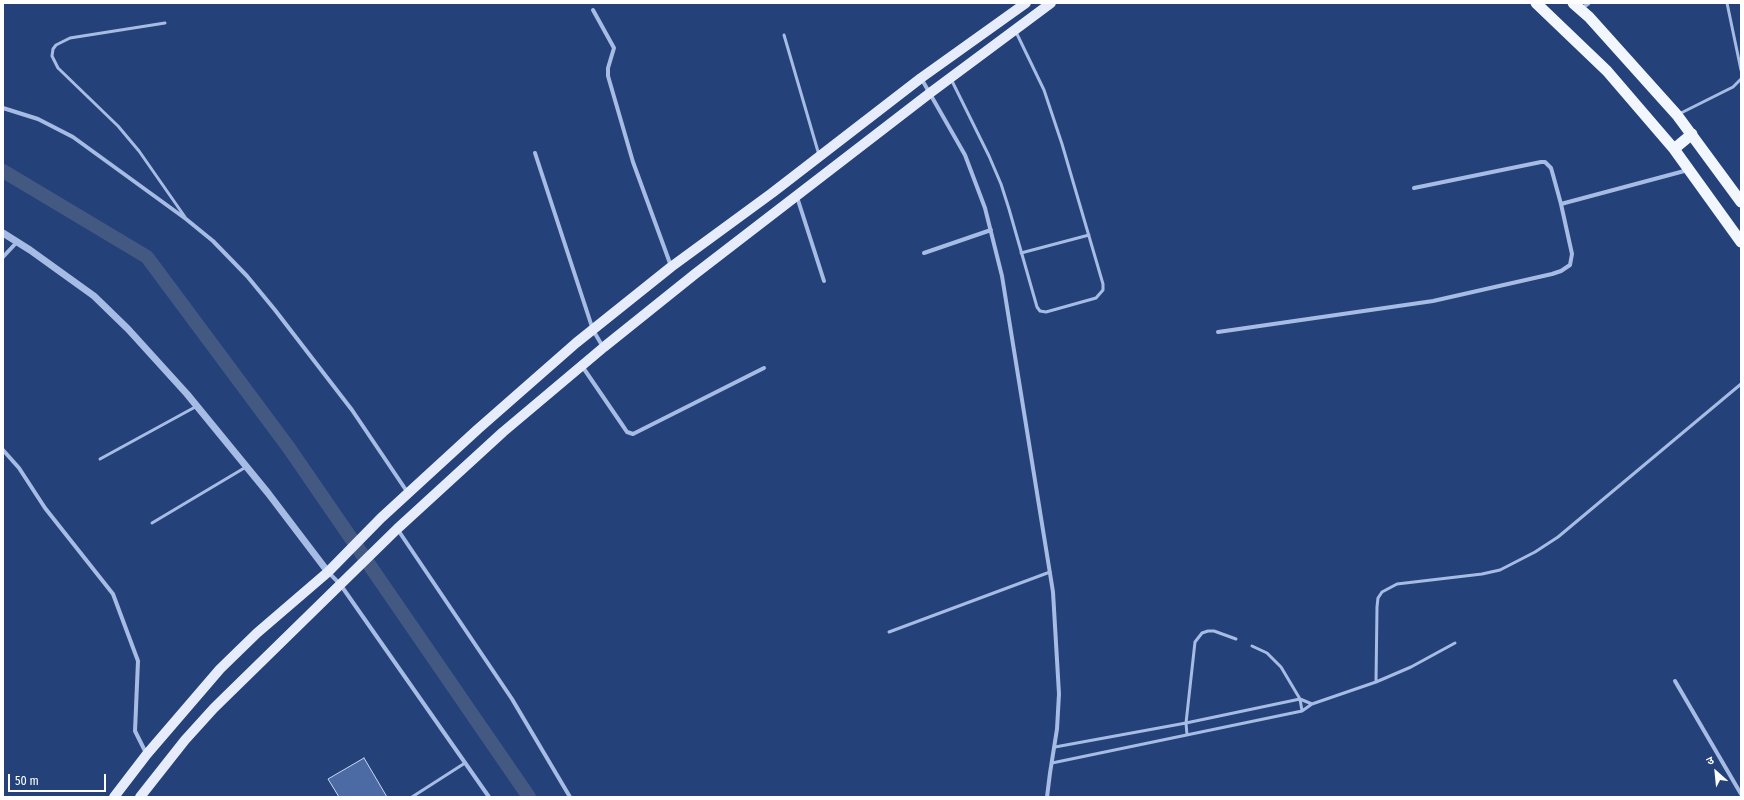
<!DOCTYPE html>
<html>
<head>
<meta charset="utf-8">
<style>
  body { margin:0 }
  #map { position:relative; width:1744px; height:800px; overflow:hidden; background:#244179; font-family:"Fira Sans Condensed","Noto Sans Devanagari",sans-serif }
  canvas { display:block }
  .frame { position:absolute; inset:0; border:4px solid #fff; pointer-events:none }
  .north { position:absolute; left:1696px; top:752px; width:40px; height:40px; -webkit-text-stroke:3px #244179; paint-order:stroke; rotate:333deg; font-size:11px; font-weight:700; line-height:16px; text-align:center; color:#fff }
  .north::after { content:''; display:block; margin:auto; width:14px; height:18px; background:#fff; clip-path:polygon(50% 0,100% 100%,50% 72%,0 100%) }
  .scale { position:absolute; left:8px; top:774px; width:98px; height:18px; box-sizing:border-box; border:2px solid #fff; border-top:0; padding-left:5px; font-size:12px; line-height:14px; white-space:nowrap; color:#fff; -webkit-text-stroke:3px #244179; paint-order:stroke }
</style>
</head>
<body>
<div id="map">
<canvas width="1744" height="800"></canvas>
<div class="frame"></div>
<div class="north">उ</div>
<div class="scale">50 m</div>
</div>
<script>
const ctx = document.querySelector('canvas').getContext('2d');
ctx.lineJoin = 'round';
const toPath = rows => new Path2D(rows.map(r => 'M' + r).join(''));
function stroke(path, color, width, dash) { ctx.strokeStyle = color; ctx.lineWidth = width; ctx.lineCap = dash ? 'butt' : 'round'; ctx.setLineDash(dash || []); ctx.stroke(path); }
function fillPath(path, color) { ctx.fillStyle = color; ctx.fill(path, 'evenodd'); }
const canal = toPath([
  [3,171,147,257,289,448,529,797]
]);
const building = toPath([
  [364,758,387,797,339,797,328,779,364,758]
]);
const service = toPath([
  [1727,3,1741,70],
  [165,23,70,38,56,45,53,49,52,56,58,68,118,126,139,151,185,217],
  [784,35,819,155],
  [951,79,989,156,1001,184,1009,209,1037,307,1040,311,1046,312,1096,298,1103,290,1103,284,1062,144,1044,90,1016,32],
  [1679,114,1733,87,1741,79],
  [1021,253,1089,235],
  [100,459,197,406],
  [152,523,246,467],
  [889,632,1050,572],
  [1252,646,1267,653,1281,667,1300,699,1302,711],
  [1376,682,1377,607,1378,598,1382,592,1397,584,1482,574,1500,570,1535,552,1558,537,1741,384],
  [1187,735,1186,723,1195,642,1202,633,1208,631,1214,631,1236,639],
  [1055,747,1186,723,1300,699,1312,704],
  [1052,763,1302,711,1312,704,1376,682,1411,667,1455,643],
  [412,797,465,763]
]);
const minor = toPath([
  [1581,9,1589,3],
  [593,10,614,48,608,68,608,76,633,162,671,266],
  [921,78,965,155,985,208,1002,276,1053,592,1059,694,1057,729,1050,773,1047,797],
  [3,108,38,119,73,137,186,219,213,241,247,276,275,310,352,410,408,493],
  [535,153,593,330,603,347],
  [797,197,824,281],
  [1561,204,1688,170],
  [924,253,991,230],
  [3,257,17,242],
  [1218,332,1433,301,1552,274,1561,271,1570,265,1572,254,1561,204,1553,175,1551,168,1545,162,1541,162,1414,188],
  [582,366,623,426,627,432,633,434,764,368],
  [3,450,19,468,45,508,113,594,138,661,135,731,146,753],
  [398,530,512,699,570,797],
  [328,572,340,584,489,797],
  [1675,681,1741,794]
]);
const tertiary = toPath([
  [3,233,30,250,94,296,128,329,187,394,268,493,328,572]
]);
const primary = toPath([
  [114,797,147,754,220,669,257,633,328,572,381,518,478,429,576,343,671,267,772,193,921,78,1026,3],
  [140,797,185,740,214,708,397,529,503,432,604,347,695,274,930,93,1051,3]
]);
const trunk = toPath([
  [1536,3,1607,71,1674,149,1741,242],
  [1573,3,1589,17,1677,115,1741,202],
  [1674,149,1692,134]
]);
stroke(canal, '#445982', 14);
fillPath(building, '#4c6aa3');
stroke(building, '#c9d8f3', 1);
stroke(service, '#a6bce4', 3);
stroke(minor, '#a6bce4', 4);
stroke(tertiary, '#a6bce4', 7);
stroke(primary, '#e6ecfc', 10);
stroke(trunk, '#f2f6fe', 11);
</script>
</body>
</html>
